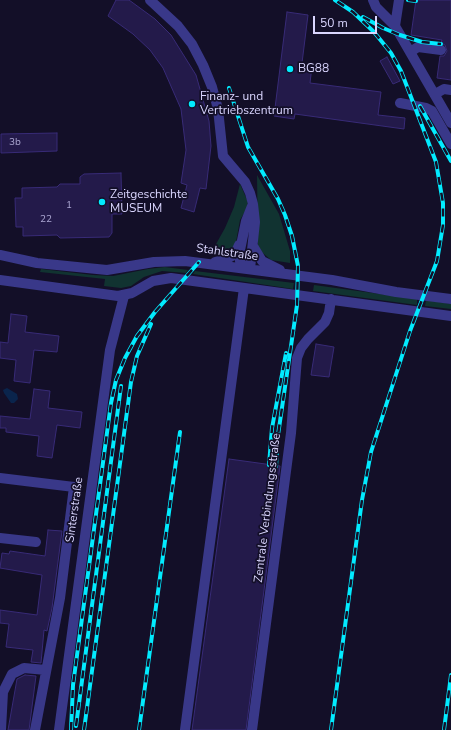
<!DOCTYPE html>
<html>
<head>
<meta charset="utf-8">
<style>
  body { margin:0 }
  #map { position:relative; width:451px; height:730px; overflow:hidden; background:#130f28; font-family:"Nunito Sans",sans-serif }
  canvas { display:block }
  .scale { position:absolute; left:313px; top:16px; width:64px; height:18px; box-sizing:border-box; border:2px solid #dad6ff; border-top:0; padding-left:5px; font-size:12px; line-height:14px; white-space:nowrap; color:#dad6ff; -webkit-text-stroke:3px #130f28; paint-order:stroke }
</style>
</head>
<body>
<div id="map">
<canvas width="451" height="730"></canvas>
<div class="scale">50 m</div>
</div>
<script>
const ctx = document.querySelector('canvas').getContext('2d');
ctx.lineJoin = 'round';
function fillPath(path, color) { ctx.fillStyle = color; ctx.fill(path, 'evenodd'); }
const toPath = rows => new Path2D(rows.map(r => 'M' + r).join(''));
function stroke(path, color, width, dash) { ctx.strokeStyle = color; ctx.lineWidth = width; ctx.lineCap = dash ? 'butt' : 'round'; ctx.setLineDash(dash || []); ctx.stroke(path); }
function drawText(font, color, halo, rows, align = 'center') {
  ctx.font = font + ' "Nunito Sans",sans-serif'; ctx.lineWidth = 3.5; ctx.setLineDash([]); ctx.textBaseline = 'middle'; ctx.strokeStyle = halo; ctx.fillStyle = color; for (const [text, x, y, turn = 0] of rows) {
    ctx.save(); ctx.translate(x, y); ctx.rotate((+turn || 0) * Math.PI / 180); ctx.textAlign = isNaN(turn) ? turn : align; if (halo) ctx.strokeText(text, 0, 0); ctx.fillText(text, 0, 0); ctx.restore();
  }
}
const green = toPath([
  [257,175,279,214,290,251,290,263,271,260,258,249],
  [240,184,248,202,247,208,240,220,236,242,233,249,230,248,223,253,211,253,225,228,234,207],
  [165,267,188,270,186,273,162,271,144,277,131,286,121,288,104,286,105,279,40,272,41,269,93,275,113,276,148,269],
  [195,271,294,283,293,289,193,274],
  [314,285,417,299,417,305,313,291],
  [426,300,451,304,451,309,425,306]
]);
const water = toPath([
  [7,388,17,394,18,399,14,403,11,403,4,393,3,390]
]);
const building = toPath([
  [116,0,129,0,155,19,171,35,196,75,209,121,211,146,206,189,200,188,194,212,181,208,187,185,181,183,186,150,181,109,163,68,150,50,133,34,108,16,116,0],
  [416,0,451,0,451,80,437,78,440,56,444,56,447,51,445,45,441,43,442,40,411,35,416,0],
  [287,12,308,15,301,71,312,66,310,83,381,92,378,115,405,118,404,129,295,114,294,119,274,116,287,12],
  [387,57,400,81,393,84,380,61,387,57],
  [57,133,57,151,1,153,1,134,57,133],
  [121,173,122,214,112,214,112,233,109,237,60,238,57,235,23,236,23,227,16,227,15,198,22,198,22,188,57,187,60,184,80,184,80,177,84,174,121,173],
  [11,314,27,316,25,332,59,336,57,352,34,350,30,383,14,381,16,360,0,358,0,342,8,343,11,314],
  [316,344,334,347,329,377,311,375,316,344],
  [34,389,50,391,48,408,82,412,80,428,57,425,52,458,37,456,39,436,6,432,6,428,0,428,0,416,30,419,34,389],
  [229,459,280,466,246,730,192,730,229,459],
  [48,530,62,531,52,608,47,631,44,630,41,663,31,662,33,650,6,647,9,624,0,623,0,610,37,615,42,575,0,568,2,553,9,554,10,551,45,556,48,530],
  [25,675,36,676,29,730,8,730,17,679,25,675]
]);
const minor = toPath([
  [150,0,178,26,192,44,203,65,212,87,218,109,223,156,245,182,250,193,253,204,255,222,250,269],
  [373,0,376,7,395,26,451,123],
  [395,26,399,0],
  [410,52,418,47,441,50],
  [435,94,444,89,451,90],
  [400,103,426,108,432,111,451,144],
  [253,246,262,261,280,270],
  [0,255,37,263,107,270,154,262,185,261,332,280,396,292,451,299],
  [215,262,227,259,235,254,239,245],
  [244,268,240,261,239,255,246,221,252,206],
  [0,280,118,296,132,293,153,281,171,278,451,316],
  [0,478,74,487,60,598,35,730],
  [0,538,36,542],
  [1,730,3,692,12,674,24,668,46,670],
  [59,730,110,350,124,296],
  [185,730,244,288],
  [252,730,291,433,297,358,301,348,308,339,325,322,329,313,331,299]
]);
const rail = toPath([
  [408,0,416,1],
  [363,17,383,28,400,35,422,42,441,44],
  [229,88,248,147,278,199,285,215,292,236,298,266,297,305,278,435,276,466],
  [420,106,451,161],
  [269,465,272,428,286,353],
  [76,726,121,386],
  [71,730,73,685,111,403,116,380,125,358,137,336,155,312,199,262],
  [84,730,131,382,137,356,151,324],
  [139,730,180,432],
  [331,730,362,500,371,452,410,331,437,261,443,225,443,203,436,162,401,71,391,53,374,32,353,12,335,0],
  [444,730,451,675]
]);
const markers = [
  [290,69,4,"#02ebff"],
  [192,104,4,"#02ebff"],
  [102,202,4,"#02ebff"]
];
const numberNames = [
  ["3b",15,143],
  ["1",69,206],
  ["22",46,220]
];
const poiNames = [
  ["BG88",298,69],
  ["Finanz- und",200,97],
  ["Vertriebszentrum",200,111],
  ["Zeitgeschichte",110,195],
  ["MUSEUM",110,209]
];
const streetNames = [
  ["Stahlstraße",227,253,8],
  ["Zentrale Verbindungsstraße",268,508,-83],
  ["Sinterstraße",75,510,-82]
];
fillPath(green, '#113331');
fillPath(water, '#0a244c');
fillPath(building, '#231a4a');
stroke(building, '#382b77', 1);
stroke(minor, '#393889', 10);
stroke(rail, '#02ebff', 4);
stroke(rail, '#130f28', 2.5, [8]);
for (const [x, y, r, color] of markers) { const dot = new Path2D(); dot.arc(x, y, r, 0, 2 * Math.PI); ctx.fillStyle = color; ctx.fill(dot); stroke(dot, '#130f28', 1.5); }
drawText('10px', '#aca7d2', null, numberNames);
drawText('12px', '#dad6ff', '#130f28', poiNames, 'left');
drawText('12px', '#dad6ff', '#130f28', streetNames);
</script>
</body>
</html>
